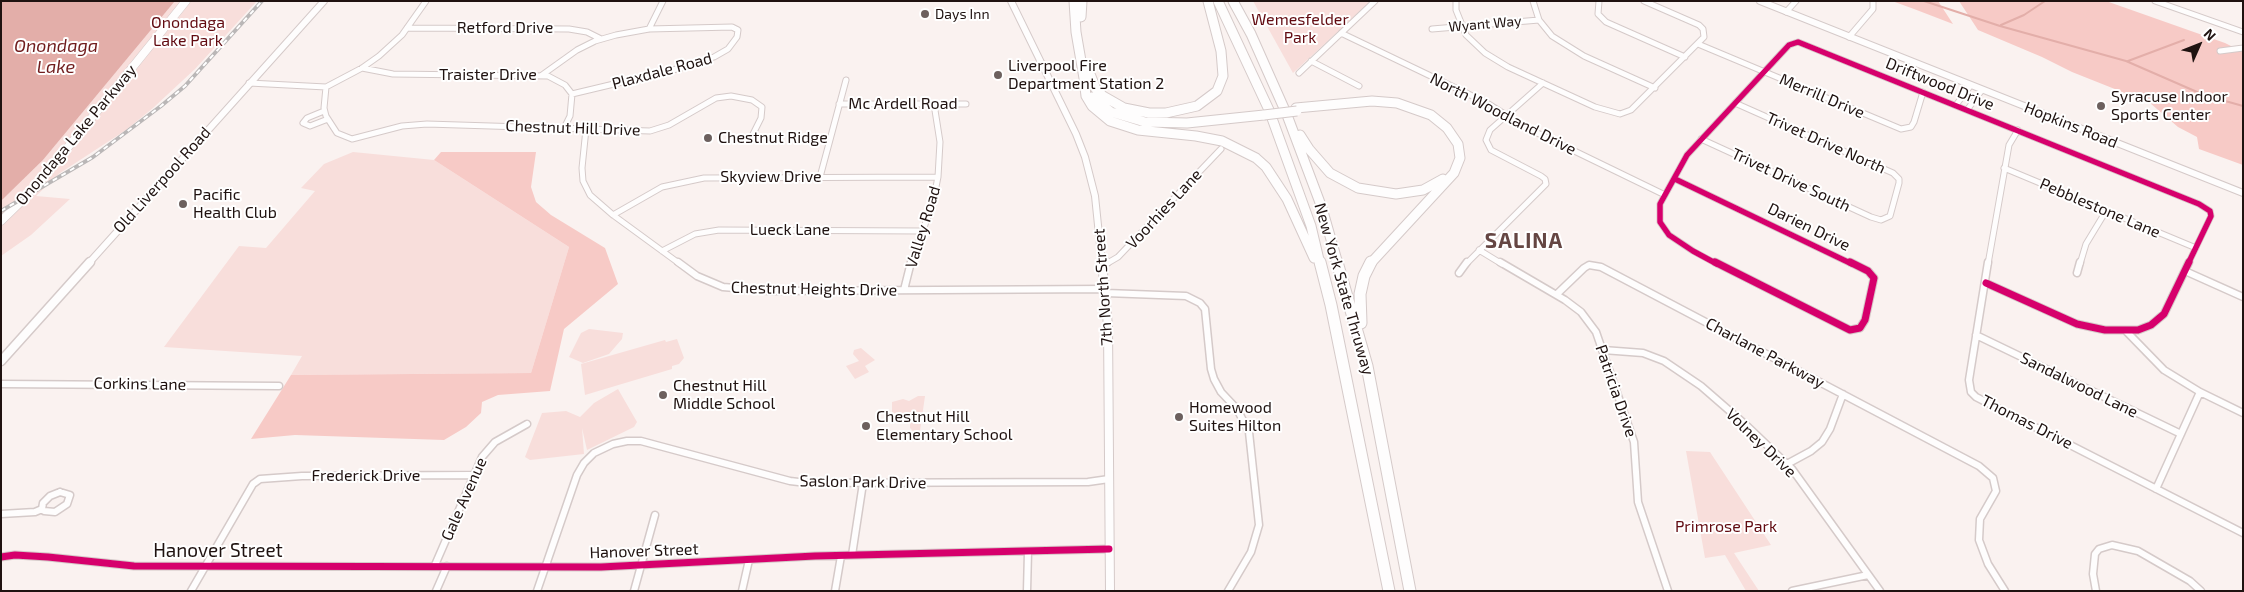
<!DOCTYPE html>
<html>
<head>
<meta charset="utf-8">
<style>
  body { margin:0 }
  #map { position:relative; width:2244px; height:592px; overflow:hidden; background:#faf2f0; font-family:"Exo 2",sans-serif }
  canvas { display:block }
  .frame { position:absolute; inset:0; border:2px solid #1f1210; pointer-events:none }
  .north { position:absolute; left:2174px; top:20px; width:50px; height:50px; -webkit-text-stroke:4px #fff; paint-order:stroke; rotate:46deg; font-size:14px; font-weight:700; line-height:20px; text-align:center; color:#1f1210 }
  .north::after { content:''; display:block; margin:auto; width:18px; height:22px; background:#1f1210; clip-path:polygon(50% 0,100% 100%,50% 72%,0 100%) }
</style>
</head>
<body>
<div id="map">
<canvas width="2244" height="592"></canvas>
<div class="frame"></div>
<div class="north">N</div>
</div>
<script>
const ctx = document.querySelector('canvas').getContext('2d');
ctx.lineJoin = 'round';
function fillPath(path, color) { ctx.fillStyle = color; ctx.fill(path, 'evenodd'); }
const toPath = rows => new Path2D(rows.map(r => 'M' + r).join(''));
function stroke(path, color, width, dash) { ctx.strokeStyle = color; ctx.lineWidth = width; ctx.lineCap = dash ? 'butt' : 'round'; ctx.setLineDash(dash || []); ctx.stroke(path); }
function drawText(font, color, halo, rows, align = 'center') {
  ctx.font = font + ' "Exo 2",sans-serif'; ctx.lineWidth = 4; ctx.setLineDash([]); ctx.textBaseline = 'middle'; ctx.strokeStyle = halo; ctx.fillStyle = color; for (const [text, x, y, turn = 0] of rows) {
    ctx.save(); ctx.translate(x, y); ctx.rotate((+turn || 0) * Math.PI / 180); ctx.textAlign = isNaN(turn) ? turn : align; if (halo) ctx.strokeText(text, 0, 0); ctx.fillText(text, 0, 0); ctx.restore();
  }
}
const green = toPath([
  [175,1,257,1,195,69,153,108,126,130,60,173,36,196,70,199,31,235,1,256,1,201,43,160],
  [1253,1,1371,1,1293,73],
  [353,152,434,160,569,247,531,373,291,375,302,356,164,347,239,246,266,248,315,191,301,188,324,164],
  [589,329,623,333,622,339,609,354,583,363,569,357,581,333],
  [677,339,684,358,679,364,672,366,672,369,585,395,581,364,665,340,666,342],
  [861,348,875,360,865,366,869,372,855,379,846,366,859,361,853,354,854,350],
  [618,389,637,422,634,427,587,450,582,428,584,454,530,460,525,457,542,413,566,411,580,417,594,403],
  [918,396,925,396,920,431,913,431,910,428,910,420,892,418,892,402,903,399,909,401],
  [1686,451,1710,452,1771,545,1734,553,1759,591,1746,591,1725,555,1705,558]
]);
const forest = toPath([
  [1892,1,1938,1,1953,24,1914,9],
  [1959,1,2106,1,2225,43,2243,52,2243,165,2199,149,2197,137,2178,127,2150,103,2072,72,2042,57,1978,30],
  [441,152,536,152,531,187,536,202,551,215,605,248,618,284,564,329,550,391,498,395,482,402,481,413,466,427,444,440,295,435,251,439,291,375,531,373,569,247,434,160]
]);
const water = toPath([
  [1,1,175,1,43,160,1,201]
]);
const stream = toPath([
  [1924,1,2000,26,2126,61,2204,95,2243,106],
  [2001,25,2024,15,2045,1],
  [2128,61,2184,40]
]);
const minorFar1 = toPath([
  [1456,1,1456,10,1466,35,1485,53,1508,67,1595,107,1620,114,1631,110,1704,37,1703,29,1699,25,1644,1],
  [1533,1,1539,20,1552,36,1584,56,1655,88],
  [1599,1,1598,14,1606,22,1685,57],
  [2155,1,2243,32],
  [1786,12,1796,1],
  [407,28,569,29,587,32,601,39],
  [649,29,663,1],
  [1432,29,1539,20],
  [1341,33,1487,103,1527,128,1665,195],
  [1849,37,1873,9,1873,2],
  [1698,44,1901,129,1911,127,1914,122,1923,92],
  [2220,51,2243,48],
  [1311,61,1359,86],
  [362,68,393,74,548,76,565,85,572,94,570,116,564,128],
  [1299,73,1375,1],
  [542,75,577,50,595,41,616,35,649,29,732,27,738,30,737,37,728,49,714,57,685,67,572,94],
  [249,83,326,87,324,108,326,116,337,133,352,139,402,126,427,124,650,131,669,125,716,98,731,96,752,100,762,107,761,118,753,134],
  [326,87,362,68,379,56,402,35,426,1],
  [839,104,966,104],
  [1956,105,1971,85],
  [1967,110,1982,90],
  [324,111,307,118,303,123,310,126,328,119],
  [586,129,582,168,583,181,590,195,613,215,680,264],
  [1701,139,1871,217,1881,220,1890,216,1899,183,1899,179,1893,173,1735,103],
  [2004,168,2196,248],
  [820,177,846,80],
  [1675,179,1852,264],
  [613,215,662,187,704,178,938,177],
  [1479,250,1502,264],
  [662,251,695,234,719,230,923,231],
  [910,264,932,206,938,177,940,142,934,104],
  [1106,264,1118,257,1221,149],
  [1466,264,1546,184,1545,179,1541,176,1491,150,1486,140,1490,130,1543,83],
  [1717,264,1693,251,1669,235,1660,222,1660,204,1687,155,1789,45,1798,42,2199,204,2210,211,2211,216,2188,264],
  [1988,264,2009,145,2018,130],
  [2080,264,2086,244,2106,211]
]);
const minor = toPath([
  [678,262,697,276,723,287,770,291,1105,289],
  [1500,262,1565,300,1581,312,1596,332,1634,442,1638,502,1668,591],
  [1715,262,1850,330,1860,328,1865,320,1874,278,1868,271,1850,262],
  [1988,262,1969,380,1971,392,1976,397,2243,533],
  [1103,265,1108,262],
  [2185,271,2243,297],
  [1459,273,1467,262],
  [2077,273,2080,262],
  [1986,283,2077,324,2105,330,2138,330,2151,325,2164,314,2189,262],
  [904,290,911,262],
  [1106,293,1186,296,1200,303,1205,309,1211,369,1214,379,1221,392,1237,409,1249,432,1259,525,1251,552,1228,591],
  [1557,294,1584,268,1589,265,1601,267,1979,466,1993,478,1996,491,1980,519,1979,540,1988,564,2005,591],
  [2126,331,2164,370,2200,392,2243,413],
  [1976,335,2181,434],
  [1603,350,1643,353,1664,361,1701,386,1747,426,1792,469,1880,591],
  [1,384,279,386],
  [1787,464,1811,451,1822,442,1830,429,1843,394],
  [2156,489,2200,392],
  [60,492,70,495,67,504,55,512,44,511,42,509,43,503,50,496,60,492],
  [1,514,35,512,42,509],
  [852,555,863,483],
  [1,557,15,555,48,557,134,566,601,567,815,556,1109,549],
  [435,565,482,457,495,442,527,424],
  [191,591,253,484,260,479,302,476,472,475],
  [436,591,447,566],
  [537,591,577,475,584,463,594,453,613,444,627,441,641,441,790,481,807,483,1088,482,1109,479],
  [634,591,655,515],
  [742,591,749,560],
  [835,591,841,556],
  [1027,591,1028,552],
  [1792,591,1868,575],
  [2096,591,2093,574,2095,554,2099,549,2112,545,2138,551,2190,581,2201,591]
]);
const tertiaryFar1 = toPath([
  [1011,1,1076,134,1085,157,1095,196,1102,264],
  [1760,1,2243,193]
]);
const tertiary = toPath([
  [1102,262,1108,326,1110,591]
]);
const secondaryFar1 = toPath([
  [88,264,324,1]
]);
const secondary = toPath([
  [1,361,90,262]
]);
const primary = toPath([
  [1,221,35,188,186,1]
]);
const motorwayFar1 = toPath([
  [1074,1,1076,32,1085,84],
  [1218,1,1269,110,1311,226,1320,264],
  [1233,1,1251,34,1287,115,1322,208,1338,264],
  [1081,17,1082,1],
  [1086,64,1096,89,1103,96,1124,108,1149,113,1166,113,1197,106,1217,91,1223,76,1221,51,1208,1],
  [1084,79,1086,96,1092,106,1110,121,1138,130,1196,136,1222,141,1256,158,1266,167,1287,199,1314,258],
  [1092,97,1111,112,1145,122,1187,123,1264,115],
  [1296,108,1372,101,1397,103,1431,115,1447,128,1458,144,1460,158,1454,173,1370,264],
  [1300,135,1309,149,1330,173,1358,188,1396,194,1423,190,1443,179]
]);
const motorway = toPath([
  [1320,262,1331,305,1389,591],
  [1337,262,1367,366,1410,591],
  [1361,323,1360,294,1364,276,1371,262]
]);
const rail = toPath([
  [1,211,93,157,161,106,185,86,262,1]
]);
const motorwayBridge = toPath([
  [1264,115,1297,111]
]);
const cyclewayFar1 = toPath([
  [1675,179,1852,264],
  [1717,264,1693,251,1669,235,1660,222,1660,204,1687,155,1789,45,1798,42,2199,204,2210,211,2211,216,2188,264]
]);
const cycleway = toPath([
  [1715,262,1850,330,1860,328,1865,320,1874,278,1868,271,1850,262],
  [1986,283,2077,324,2105,330,2138,330,2151,325,2164,314,2189,262],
  [1,557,15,555,48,557,134,566,601,567,815,556,1109,549]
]);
const markers = [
  [925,14,5,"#6c605e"],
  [998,75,5,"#6c605e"],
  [2101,106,5,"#6c605e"],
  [708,138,5,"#6c605e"],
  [183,204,5,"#6c605e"],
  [663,395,5,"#6c605e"],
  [1179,417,5,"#6c605e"],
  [866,426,5,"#6c605e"]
];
const farPoinames = [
  ["Days Inn",935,14]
];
const farStreetnames = [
  ["Wyant Way",1485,24,-5]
];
const parkNames = [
  ["Wemesfelder",1300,20],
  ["Park",1300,38],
  ["Onondaga",188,23],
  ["Lake Park",188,41],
  ["Primrose Park",1726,527]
];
const streetNames = [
  ["Retford Drive",505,28],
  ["Plaxdale Road",662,71,-15],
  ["Traister Drive",488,75],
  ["Driftwood Drive",1940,84,22],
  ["Merrill Drive",1822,96,23],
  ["Mc Ardell Road",903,104],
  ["North Woodland Drive",1503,114,27],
  ["Hopkins Road",2071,125,22],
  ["Chestnut Hill Drive",573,128,2],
  ["Onondaga Lake Parkway",76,135,-50],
  ["Trivet Drive North",1826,143,24],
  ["Skyview Drive",771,177],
  ["Old Liverpool Road",162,180,-48],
  ["Trivet Drive South",1791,180,25],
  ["Pebblestone Lane",2100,208,23],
  ["Voorhies Lane",1164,209,-47],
  ["Valley Road",923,227,-73],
  ["Darien Drive",1809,227,26],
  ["Lueck Lane",790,230],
  ["7th North Street",1103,287,-94],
  ["Chestnut Heights Drive",814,289,1],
  ["New York State Thruway",1344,289,74],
  ["Charlane Parkway",1765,353,28],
  ["Corkins Lane",140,384,1],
  ["Sandalwood Lane",2079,385,26],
  ["Patricia Drive",1616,391,71],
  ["Thomas Drive",2027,422,27],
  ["Volney Drive",1761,443,44],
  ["Frederick Drive",366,476],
  ["Saslon Park Drive",863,482,1],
  ["Gale Avenue",464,499,-66],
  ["Hanover Street",644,551,-2]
];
const poiNames = [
  ["Liverpool Fire",1008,66],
  ["Department Station 2",1008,84],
  ["Syracuse Indoor",2111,97],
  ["Sports Center",2111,115],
  ["Chestnut Ridge",718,138],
  ["Pacific",193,195],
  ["Health Club",193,213],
  ["Chestnut Hill",673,386],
  ["Middle School",673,404],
  ["Homewood",1189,408],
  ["Suites Hilton",1189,426],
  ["Chestnut Hill",876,417],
  ["Elementary School",876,435]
];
const waterNames = [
  ["Onondaga",56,46],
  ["Lake",56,67]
];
const nearStreetnames = [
  ["Hanover Street",218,551]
];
const districtNames = [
  ["SALINA",1524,241]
];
fillPath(green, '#f8dedb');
fillPath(forest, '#f7cac6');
fillPath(water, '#e3aea9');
stroke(stream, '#e3aea9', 2);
stroke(minorFar1, '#d5cac9', 7);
stroke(minor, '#d5cac9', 9);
stroke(tertiaryFar1, '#d5cac9', 8);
stroke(tertiary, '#d5cac9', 10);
stroke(secondaryFar1, '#d5cac9', 8);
stroke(secondary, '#d5cac9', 11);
stroke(primary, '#d5cac9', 9);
stroke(motorwayFar1, '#d5cac9', 11);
stroke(motorway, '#d5cac9', 13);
stroke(minorFar1, '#fefdfd', 5);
stroke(minor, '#fefdfd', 6);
stroke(tertiaryFar1, '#fefdfd', 6);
stroke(tertiary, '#fefdfd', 8);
stroke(secondaryFar1, '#fefdfd', 6);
stroke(secondary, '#fefdfd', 8);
stroke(primary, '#fefdfd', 8);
stroke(motorwayFar1, '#fefdfd', 9);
stroke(motorway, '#fefdfd', 11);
stroke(rail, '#bab7b7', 4);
stroke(rail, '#fff', 2, [5]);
stroke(motorwayBridge, '#d5cac9', 11, []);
stroke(motorwayBridge, '#fefdfd', 9);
stroke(cyclewayFar1, '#d6006c', 5.5);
stroke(cycleway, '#d6006c', 7);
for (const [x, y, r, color] of markers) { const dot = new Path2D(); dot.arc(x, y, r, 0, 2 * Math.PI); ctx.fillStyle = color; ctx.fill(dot); stroke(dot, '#fff', 2); }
drawText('14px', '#1f1210', '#fff', farPoinames, 'left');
drawText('14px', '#1f1210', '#fff', farStreetnames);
drawText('16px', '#620b11', '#fff', parkNames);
drawText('16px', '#1f1210', '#fff', streetNames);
drawText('16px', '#1f1210', '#fff', poiNames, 'left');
drawText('italic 18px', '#701c1d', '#fff', waterNames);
drawText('19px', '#1f1210', '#fff', nearStreetnames);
ctx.letterSpacing = '1px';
drawText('bold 21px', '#654643', '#fff', districtNames);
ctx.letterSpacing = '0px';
</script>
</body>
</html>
